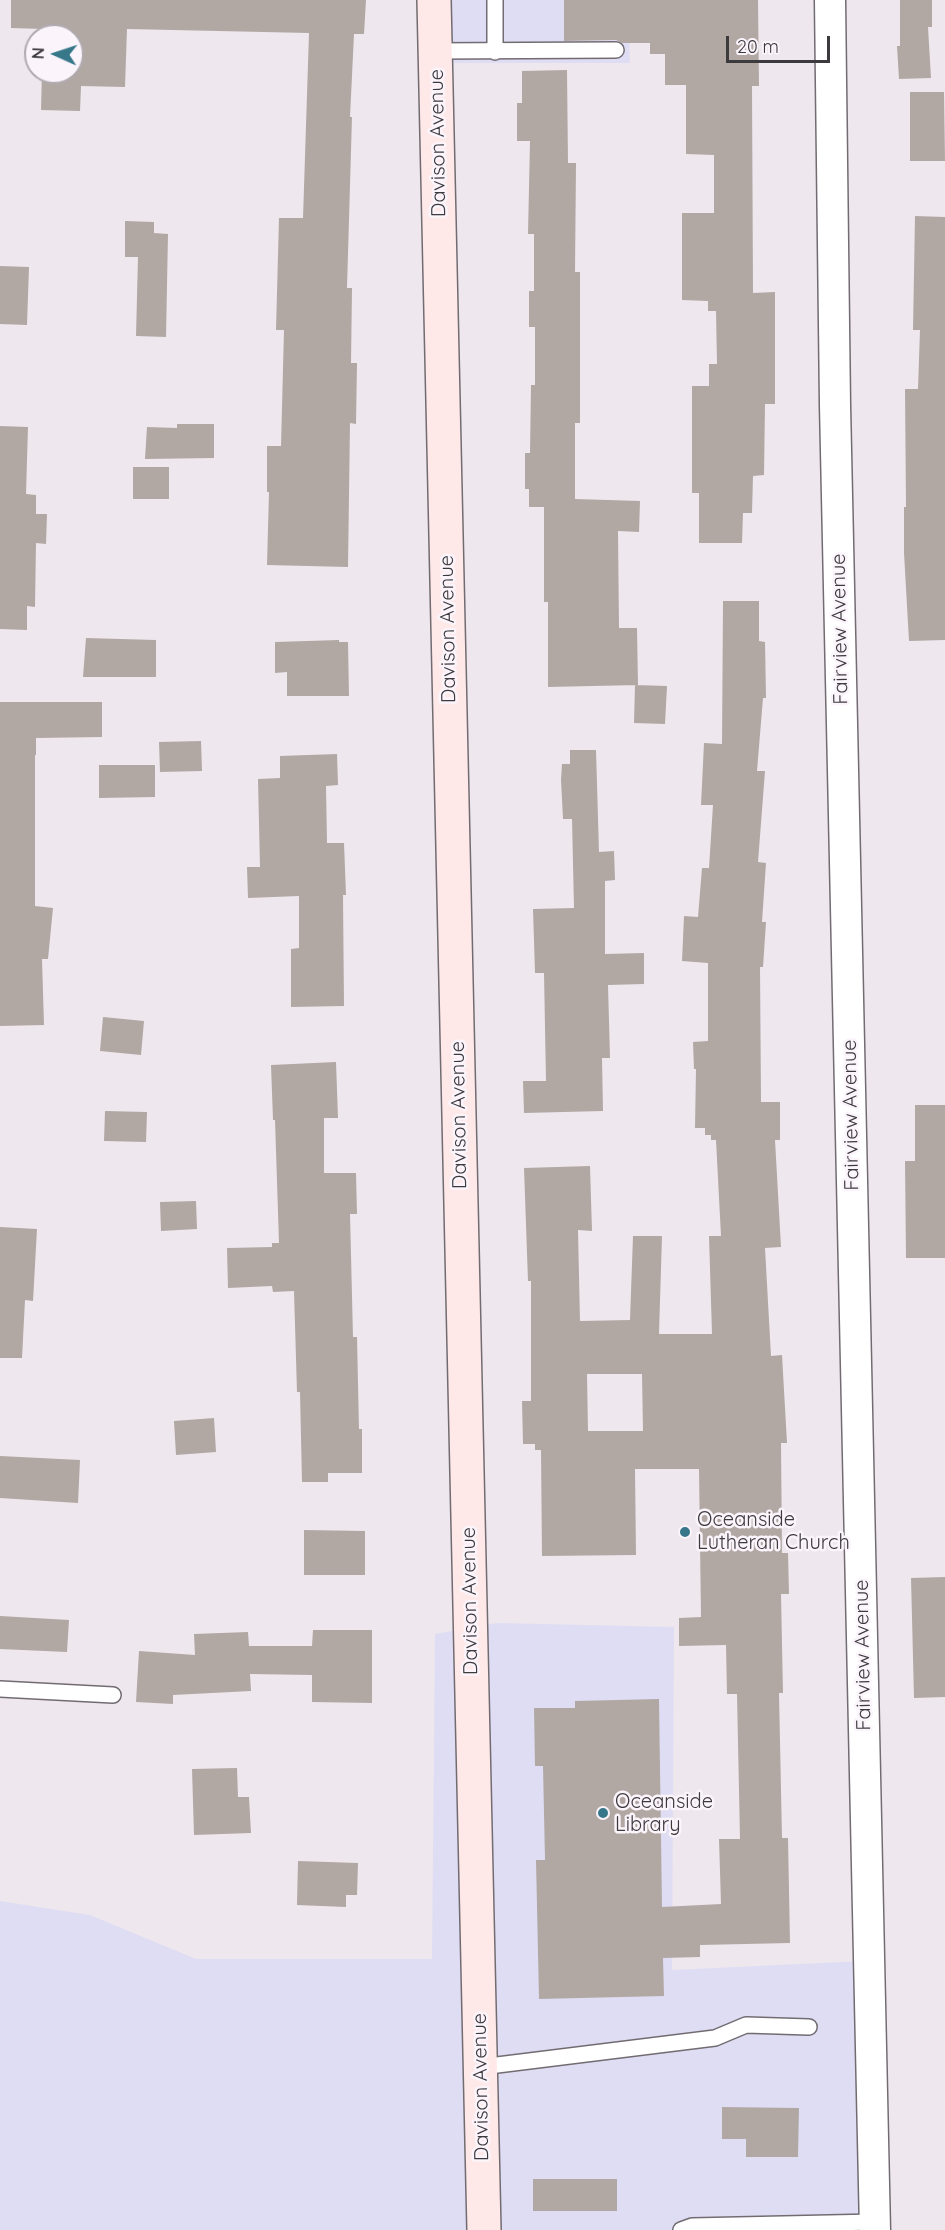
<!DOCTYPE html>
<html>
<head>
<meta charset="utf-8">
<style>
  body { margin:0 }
  #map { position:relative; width:945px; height:2230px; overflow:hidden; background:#eee7ee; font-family:Quicksand,sans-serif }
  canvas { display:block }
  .north { position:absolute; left:24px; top:24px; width:60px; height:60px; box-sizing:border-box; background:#fbf4fb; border:2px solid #afaaaf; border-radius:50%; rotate:273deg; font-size:16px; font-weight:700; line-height:24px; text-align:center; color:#3d3a3d }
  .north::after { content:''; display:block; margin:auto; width:21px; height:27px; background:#36778a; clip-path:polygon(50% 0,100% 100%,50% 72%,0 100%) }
  .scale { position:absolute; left:726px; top:36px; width:104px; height:27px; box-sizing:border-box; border:3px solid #3d3a3d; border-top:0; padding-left:8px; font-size:18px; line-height:21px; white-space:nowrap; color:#3d3a3d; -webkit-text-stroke:4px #fbf4fb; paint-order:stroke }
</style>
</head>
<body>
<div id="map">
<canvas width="945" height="2230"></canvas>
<div class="north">N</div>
<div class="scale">20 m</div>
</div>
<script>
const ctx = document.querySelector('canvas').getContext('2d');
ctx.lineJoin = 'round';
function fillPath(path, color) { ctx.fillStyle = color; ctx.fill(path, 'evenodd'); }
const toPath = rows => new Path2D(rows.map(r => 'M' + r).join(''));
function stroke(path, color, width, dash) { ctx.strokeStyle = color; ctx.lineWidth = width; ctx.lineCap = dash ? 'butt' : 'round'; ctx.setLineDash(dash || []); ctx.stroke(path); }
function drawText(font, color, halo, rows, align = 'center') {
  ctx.font = font + ' Quicksand,sans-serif'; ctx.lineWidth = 5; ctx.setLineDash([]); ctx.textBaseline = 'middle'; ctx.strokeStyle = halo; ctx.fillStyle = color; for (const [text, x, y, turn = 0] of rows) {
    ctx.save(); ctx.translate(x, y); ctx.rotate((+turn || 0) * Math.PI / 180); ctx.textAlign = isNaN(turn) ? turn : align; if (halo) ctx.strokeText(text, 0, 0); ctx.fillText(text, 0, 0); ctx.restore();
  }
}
const commercial = toPath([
  [444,0,628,0,630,63,446,63],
  [497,1623,674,1627,672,1970,864,1961,872,2230,0,2230,0,1901,90,1915,196,1959,432,1959,435,1634]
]);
const building = toPath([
  [11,0,366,0,364,34,354,34,350,117,352,117,347,288,352,288,351,363,357,363,356,424,350,423,348,567,267,565,269,492,267,492,267,446,281,446,284,330,276,330,279,218,303,218,309,33,127,29,125,87,81,86,80,111,41,110,42,72,72,72,72,36,43,36,43,29,11,28],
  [564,0,758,0,759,86,752,86,753,293,775,292,775,404,765,404,764,475,753,476,752,513,743,513,742,543,699,543,699,493,692,493,692,386,709,386,709,364,717,364,716,311,708,311,708,301,682,300,682,213,714,213,714,155,686,154,686,85,665,85,665,54,650,54,650,43,622,43,616,40,564,41],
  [900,0,932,0,932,27,928,27,931,78,899,79,897,46,900,46],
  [567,70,568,163,576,163,575,272,580,272,580,423,575,423,575,499,640,501,639,532,618,531,619,628,637,628,638,685,548,687,548,602,544,602,544,507,529,507,529,489,525,489,525,453,530,453,531,385,535,385,535,327,529,327,529,291,534,291,534,234,528,234,530,141,517,141,517,103,522,103,522,71],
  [910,92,944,92,945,161,910,161],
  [915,216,945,217,945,640,909,641,904,553,904,507,906,507,905,389,918,389,920,330,913,330],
  [125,221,154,222,154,233,168,234,166,337,136,336,138,257,125,257],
  [0,266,29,267,27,325,0,324],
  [177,424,214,424,214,458,145,459,147,427,177,428],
  [0,426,28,427,26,494,36,495,36,514,47,514,46,544,36,543,35,607,27,606,27,630,0,629],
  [133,467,169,467,169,499,133,499],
  [723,601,759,601,759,641,765,642,766,698,763,698,757,771,765,771,758,862,766,863,762,922,766,922,763,967,760,967,761,1102,780,1102,780,1140,775,1140,781,1247,765,1248,771,1356,782,1355,787,1443,781,1443,782,1553,788,1553,789,1594,781,1594,783,1693,779,1693,782,1838,788,1838,790,1943,700,1945,700,1957,663,1958,664,1996,539,1999,536,1860,545,1860,543,1766,535,1766,534,1708,575,1708,575,1701,659,1699,662,1907,721,1904,719,1839,740,1839,737,1694,727,1694,726,1645,679,1646,679,1618,701,1617,699,1469,635,1469,636,1555,542,1556,541,1450,535,1450,535,1444,523,1444,522,1401,531,1401,531,1281,528,1281,524,1168,590,1166,592,1231,578,1230,580,1321,630,1320,633,1236,662,1236,659,1334,712,1334,709,1236,721,1236,716,1140,711,1140,711,1135,705,1135,705,1128,695,1128,696,1069,694,1069,693,1042,708,1041,708,963,682,961,684,916,698,917,702,868,709,868,713,805,701,805,704,743,722,744],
  [587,1374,642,1374,643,1431,588,1431],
  [86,638,156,640,156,677,83,677],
  [339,640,339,642,348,642,349,696,287,696,287,672,275,673,275,642],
  [635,685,667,686,665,724,634,723],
  [0,702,102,702,102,737,36,738,36,755,35,755,35,906,53,908,48,959,42,959,44,1025,0,1026],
  [201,741,202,771,160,772,159,742],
  [570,750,596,750,599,852,614,851,615,880,605,881,605,954,644,953,644,984,608,985,610,1058,602,1058,603,1111,524,1113,523,1081,546,1081,544,973,535,973,533,909,574,908,572,819,563,819,561,780,562,764,570,764],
  [337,754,338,785,326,786,327,843,344,843,346,895,343,895,344,1006,291,1007,291,949,299,948,299,896,248,898,247,867,260,867,258,779,280,778,280,756],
  [99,765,155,765,155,797,99,798],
  [103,1017,144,1021,141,1055,100,1051],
  [336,1062,338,1118,324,1118,324,1173,356,1173,357,1214,350,1214,353,1337,357,1337,359,1429,362,1429,362,1473,328,1473,328,1482,302,1482,300,1392,297,1392,294,1291,273,1292,272,1286,228,1288,227,1248,272,1247,272,1243,279,1243,275,1120,273,1120,271,1065],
  [915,1105,945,1105,945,1258,906,1258,905,1161,915,1161],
  [105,1111,147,1112,146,1142,104,1141],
  [196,1201,197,1229,161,1231,160,1202],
  [0,1227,37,1229,33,1301,25,1300,22,1358,0,1358],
  [214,1418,216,1452,176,1455,174,1421],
  [0,1456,80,1460,78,1503,0,1498],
  [304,1530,365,1531,365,1575,304,1575],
  [945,1577,945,1697,914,1698,911,1578],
  [0,1616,69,1620,67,1652,0,1649],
  [313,1630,372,1630,372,1703,312,1702,312,1675,250,1674,251,1691,173,1695,173,1704,136,1702,139,1651,195,1655,194,1634,248,1632,249,1646,312,1646],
  [237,1768,238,1797,249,1797,251,1833,194,1835,192,1769],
  [298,1861,358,1863,357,1895,346,1895,346,1907,297,1905],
  [722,2107,799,2108,798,2157,746,2157,746,2139,722,2139],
  [533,2179,617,2179,617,2211,533,2211]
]);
const lane = toPath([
  [435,51,616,50],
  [495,52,495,0],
  [0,1689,113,1695],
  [481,2067,715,2038,746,2025,809,2027],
  [681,2230,692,2226,875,2222]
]);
const street = toPath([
  [830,0,835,405,875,2230]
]);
const secondary = toPath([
  [434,0,484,2230]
]);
const markers = [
  [685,1532,6,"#36778a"],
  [603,1813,6,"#36778a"]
];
const streetNames = [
  ["Davison Avenue",438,143,-91],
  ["Davison Avenue",448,629,-91],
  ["Fairview Avenue",840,629,-91],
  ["Davison Avenue",459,1115,-91],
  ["Fairview Avenue",851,1115,-91],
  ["Davison Avenue",470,1601,-91],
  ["Fairview Avenue",863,1655,-91],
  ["Davison Avenue",481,2087,-91]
];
const poiNames = [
  ["Oceanside",697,1520],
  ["Lutheran Church",697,1543],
  ["Oceanside",615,1802],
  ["Library",615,1825]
];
fillPath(commercial, '#dfddf3');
fillPath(building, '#b1a8a4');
stroke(lane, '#726c72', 18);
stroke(street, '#726c72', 33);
stroke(secondary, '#726c72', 36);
stroke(lane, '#fff', 15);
stroke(street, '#fff', 30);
stroke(secondary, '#fee9e8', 33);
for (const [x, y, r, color] of markers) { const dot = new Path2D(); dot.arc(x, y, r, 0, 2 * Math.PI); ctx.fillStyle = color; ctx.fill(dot); stroke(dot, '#fbf4fb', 2); }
drawText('20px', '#3d3a3d', '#fbf4fb', streetNames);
drawText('20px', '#3d3a3d', '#fbf4fb', poiNames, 'left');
</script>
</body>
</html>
